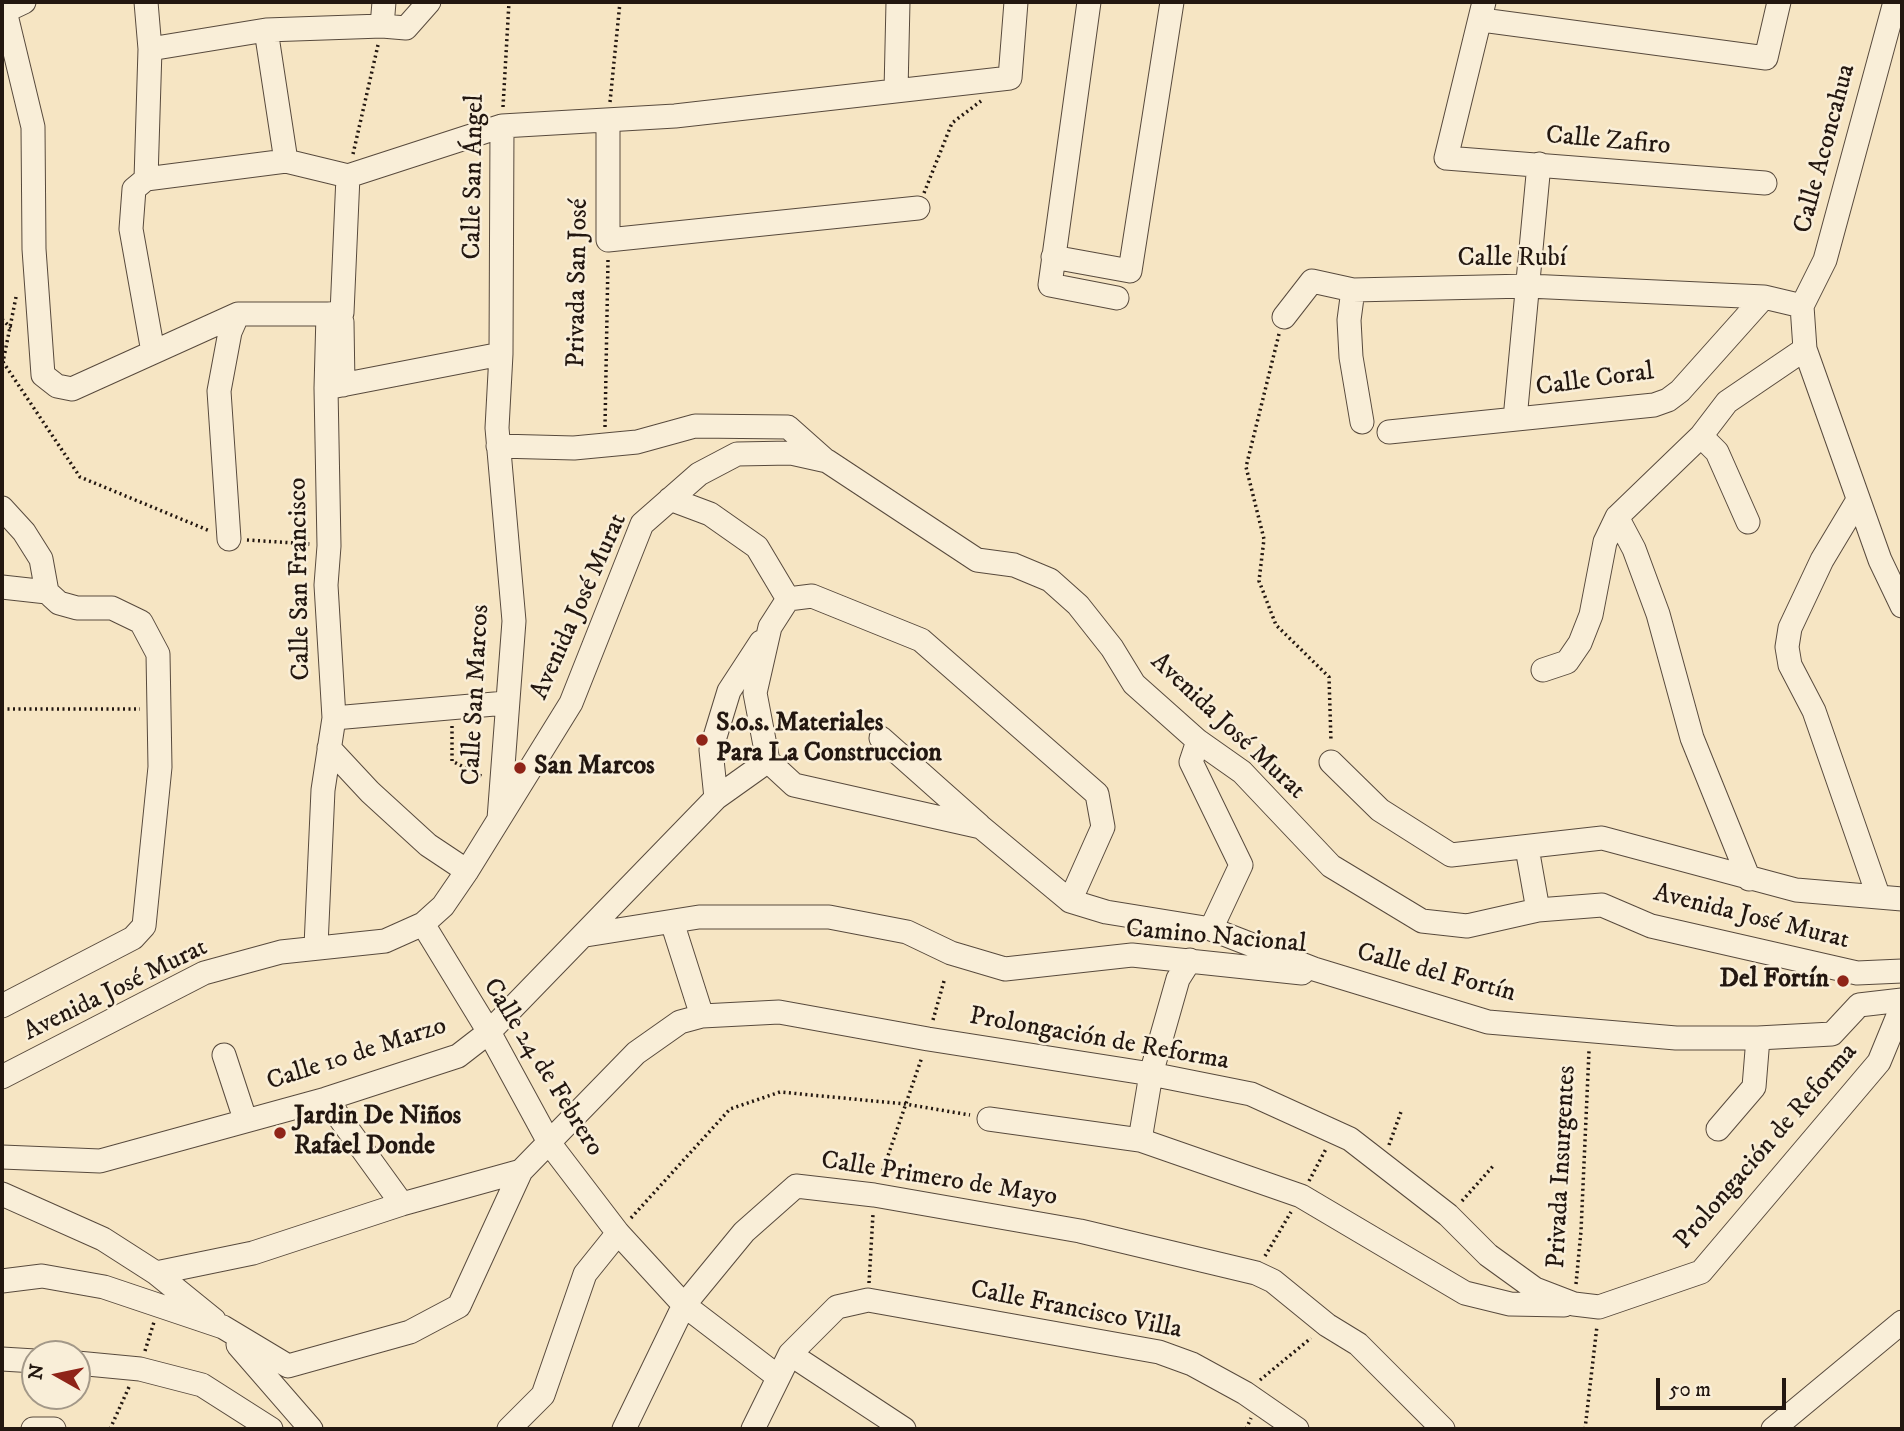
<!DOCTYPE html>
<html>
<head>
<meta charset="utf-8">
<style>
  body { margin:0 }
  #map { position:relative; width:1904px; height:1431px; overflow:hidden; background:#f6e5c3; font-family:"IM FELL DW Pica",serif }
  canvas { display:block }
  .frame { position:absolute; inset:0; border:4px solid #231710; pointer-events:none }
  .north { position:absolute; left:21px; top:1340px; width:70px; height:70px; box-sizing:border-box; background:#f9eed8; border:2px solid #a39888; border-radius:50%; rotate:279deg; font-size:19px; font-weight:700; line-height:28px; text-align:center; color:#231710 }
  .north::after { content:''; display:block; margin:auto; width:24px; height:32px; background:#8f2418; clip-path:polygon(50% 0,100% 100%,50% 72%,0 100%) }
  .scale { position:absolute; left:1656px; top:1378px; width:130px; height:32px; box-sizing:border-box; border:4px solid #231710; border-top:0; padding-left:9px; font-size:21px; line-height:24px; white-space:nowrap; color:#231710; -webkit-text-stroke:5px #f9eed8; paint-order:stroke }
</style>
</head>
<body>
<div id="map">
<canvas width="1904" height="1431"></canvas>
<div class="frame"></div>
<div class="north">N</div>
<div class="scale">50 m</div>
</div>
<script>
const ctx = document.querySelector('canvas').getContext('2d');
ctx.lineJoin = 'round';
const toPath = rows => new Path2D(rows.map(r => 'M' + r).join(''));
function stroke(path, color, width, dash) { ctx.strokeStyle = color; ctx.lineWidth = width; ctx.lineCap = dash ? 'butt' : 'round'; ctx.setLineDash(dash || []); ctx.stroke(path); }
function drawText(font, color, halo, rows, align = 'center') {
  ctx.font = font + ' "IM FELL DW Pica",serif'; ctx.lineWidth = 5; ctx.setLineDash([]); ctx.textBaseline = 'middle'; ctx.strokeStyle = halo; ctx.fillStyle = color; for (const [text, x, y, turn = 0] of rows) {
    ctx.save(); ctx.translate(x, y); ctx.rotate((+turn || 0) * Math.PI / 180); ctx.textAlign = isNaN(turn) ? turn : align; if (halo) ctx.strokeText(text, 0, 0); ctx.fillText(text, 0, 0); ctx.restore();
  }
}
const path = toPath([
  [610,102,620,2],
  [503,107,509,2],
  [353,154,378,45],
  [924,193,952,123,981,101],
  [16,297,3,362,80,477,210,531],
  [2,319,11,328],
  [1279,334,1246,467,1264,539,1259,581,1276,625,1329,677,1331,742],
  [605,427,608,260],
  [247,540,310,544],
  [2,709,140,709],
  [452,726,452,761,483,777],
  [933,1020,944,981],
  [1389,1145,1402,1109],
  [881,1176,922,1057],
  [1309,1181,1327,1147],
  [1462,1201,1494,1165],
  [631,1218,730,1109,780,1092,905,1104,970,1115],
  [1265,1256,1291,1212],
  [869,1283,873,1214],
  [1576,1284,1581,1231,1589,1051],
  [145,1351,154,1322],
  [1260,1380,1311,1338],
  [110,1429,129,1387],
  [1246,1429,1251,1418],
  [1585,1429,1597,1326]
]);
const minor = toPath([
  [24,2,5,11,33,127,34,249,43,375,57,386,72,389,238,314,328,314],
  [146,2,150,49,146,179],
  [1089,2,1050,285,1117,298],
  [1484,2,1446,158,1765,183],
  [1482,20,1766,58,1779,2],
  [382,26,384,2],
  [266,30,286,161],
  [150,49,266,30,382,26,406,28,429,2],
  [896,91,898,2],
  [608,122,608,240,918,208],
  [146,179,286,161,348,176,502,126,675,116,1010,78,1016,2],
  [146,179,134,189,131,229,153,352],
  [1053,257,1130,271,1172,2],
  [1353,290,1349,320,1351,357,1362,422],
  [1802,306,1825,260,1895,2],
  [1802,306,1805,349,1880,560,1902,606],
  [1284,317,1312,281,1353,290,1528,286,1764,297,1802,306],
  [342,322,343,385],
  [326,388,501,354],
  [1515,419,1539,164],
  [1389,432,1654,405,1668,400,1680,391,1764,297],
  [1701,436,1717,452,1748,522],
  [498,446,574,448,637,442,695,426,788,427,824,459],
  [670,499,710,514,757,547,788,599],
  [1858,500,1822,560,1790,628,1787,647,1790,665,1814,711,1878,895],
  [2,508,24,532,41,559,47,592,59,603,77,608,112,608,141,622,158,654,160,767,144,926,133,938,2,1006],
  [1617,517,1634,549,1658,614,1692,738,1749,879],
  [229,539,219,391,230,332,238,314],
  [2,587,47,592],
  [788,599,812,596,921,640,1097,794,1103,827,1070,901],
  [1543,670,1567,662,1580,643,1591,615,1605,542,1617,517,1701,436,1727,402,1805,349],
  [334,718,506,703],
  [881,738,979,825],
  [1198,741,1191,762,1241,865,1211,929],
  [329,748,370,792,428,845,467,871],
  [768,761,794,785,981,827,1070,901,1106,912,1211,929,1314,969,1488,1022,1676,1038,1758,1038,1832,1034,1859,1005,1902,1000],
  [1331,762,1380,810,1451,855,1602,838,1796,890,1902,899],
  [716,798,711,750,729,691,761,642],
  [499,819,514,621,497,428,501,354,502,126],
  [1527,848,1538,910],
  [672,922,702,1016],
  [423,924,489,1032,550,1144,618,1233,684,1305,777,1376],
  [586,935,699,917,829,917,907,932,951,953,1005,969,1132,955,1302,973],
  [316,946,323,790,334,718,326,585,329,546,326,388,328,314,342,313,348,176],
  [224,1055,245,1119],
  [2,1077,204,973,281,952,385,941,423,924,443,906,467,871,571,703,642,524,699,474,737,454,791,453,827,461,977,560,1014,565,1050,580,1078,605,1112,648,1134,684,1198,741,1242,772,1331,866,1422,921,1467,926,1538,910,1602,905,1651,926,1857,973,1902,971],
  [326,1099,402,1204],
  [989,1119,1140,1140,1301,1196,1465,1293,1510,1304,1564,1305],
  [1718,1129,1754,1087,1758,1038],
  [1140,1140,1151,1074,1178,979,1190,960],
  [2,1157,100,1161,326,1099,458,1056,489,1032,716,798,768,761,755,693,770,627,788,599],
  [2,1194,103,1239,156,1273,214,1320],
  [156,1273,253,1253,402,1204,521,1171,636,1053,680,1022,702,1016,779,1012,928,1039,1151,1074,1251,1094,1350,1139,1448,1215,1488,1255,1535,1289,1574,1304,1599,1307,1701,1272,1879,1062,1902,1006],
  [2,1281,42,1276,104,1287,223,1327,288,1366,410,1332,459,1306,521,1171],
  [238,1345,311,1429],
  [790,1354,904,1429],
  [2,1359,35,1361],
  [77,1363,140,1369,202,1385,271,1429],
  [33,1429,54,1429],
  [509,1429,543,1395,585,1274,618,1233],
  [624,1429,684,1305,744,1232,796,1186,874,1195,1080,1231,1256,1273,1273,1281,1327,1325,1358,1344,1443,1429],
  [753,1429,790,1354,837,1307,868,1300,1159,1352,1192,1364,1245,1393,1297,1429],
  [1773,1429,1902,1322]
]);
const markers = [
  [702,740,7,"#8f2418"],
  [520,768,7,"#8f2418"],
  [1843,981,7,"#8f2418"],
  [280,1133,7,"#8f2418"]
];
const streetNames = [
  ["Calle Zafiro",1608,142,5],
  ["Calle Aconcahua",1826,149,-75],
  ["Calle San Ángel",475,177,-89],
  ["Calle Rubí",1512,260],
  ["Privada San José",579,283,-89],
  ["Calle Coral",1595,381,-8],
  ["Calle San Francisco",301,579,-91],
  ["Avenida José Murat",580,607,-66],
  ["Calle San Marcos",477,695,-87],
  ["Avenida José Murat",1227,727,43],
  ["Avenida José Murat",1751,918,14],
  ["Camino Nacional",1216,938,5],
  ["Calle del Fortín",1436,974,15],
  ["Avenida José Murat",116,991,-26],
  ["Prolongación de Reforma",1099,1040,10],
  ["Calle 10 de Marzo",357,1055,-18],
  ["Calle 24 de Febrero",542,1068,58],
  ["Prolongación de Reforma",1767,1147,-49],
  ["Privada Insurgentes",1563,1167,-87],
  ["Calle Primero de Mayo",939,1180,9],
  ["Calle Francisco Villa",1076,1311,11]
];
const poiNames = [
  ["S.o.s. Materiales",716,725],
  ["Para La Construccion",716,755],
  ["San Marcos",534,768],
  ["Del Fortín",1829,981,"right"],
  ["Jardin De Niños",294,1118],
  ["Rafael Donde",294,1148]
];
stroke(minor, '#584a3d', 25);
stroke(path, '#231710', 3.5, [2, 3.5]);
stroke(minor, '#f9eed8', 23);
for (const [x, y, r, color] of markers) { const dot = new Path2D(); dot.arc(x, y, r, 0, 2 * Math.PI); ctx.fillStyle = color; ctx.fill(dot); stroke(dot, '#f9eed8', 2.5); }
drawText('26px', '#231710', '#f9eed8', streetNames);
drawText('bold 26px', '#231710', '#f9eed8', poiNames, 'left');
</script>
</body>
</html>
